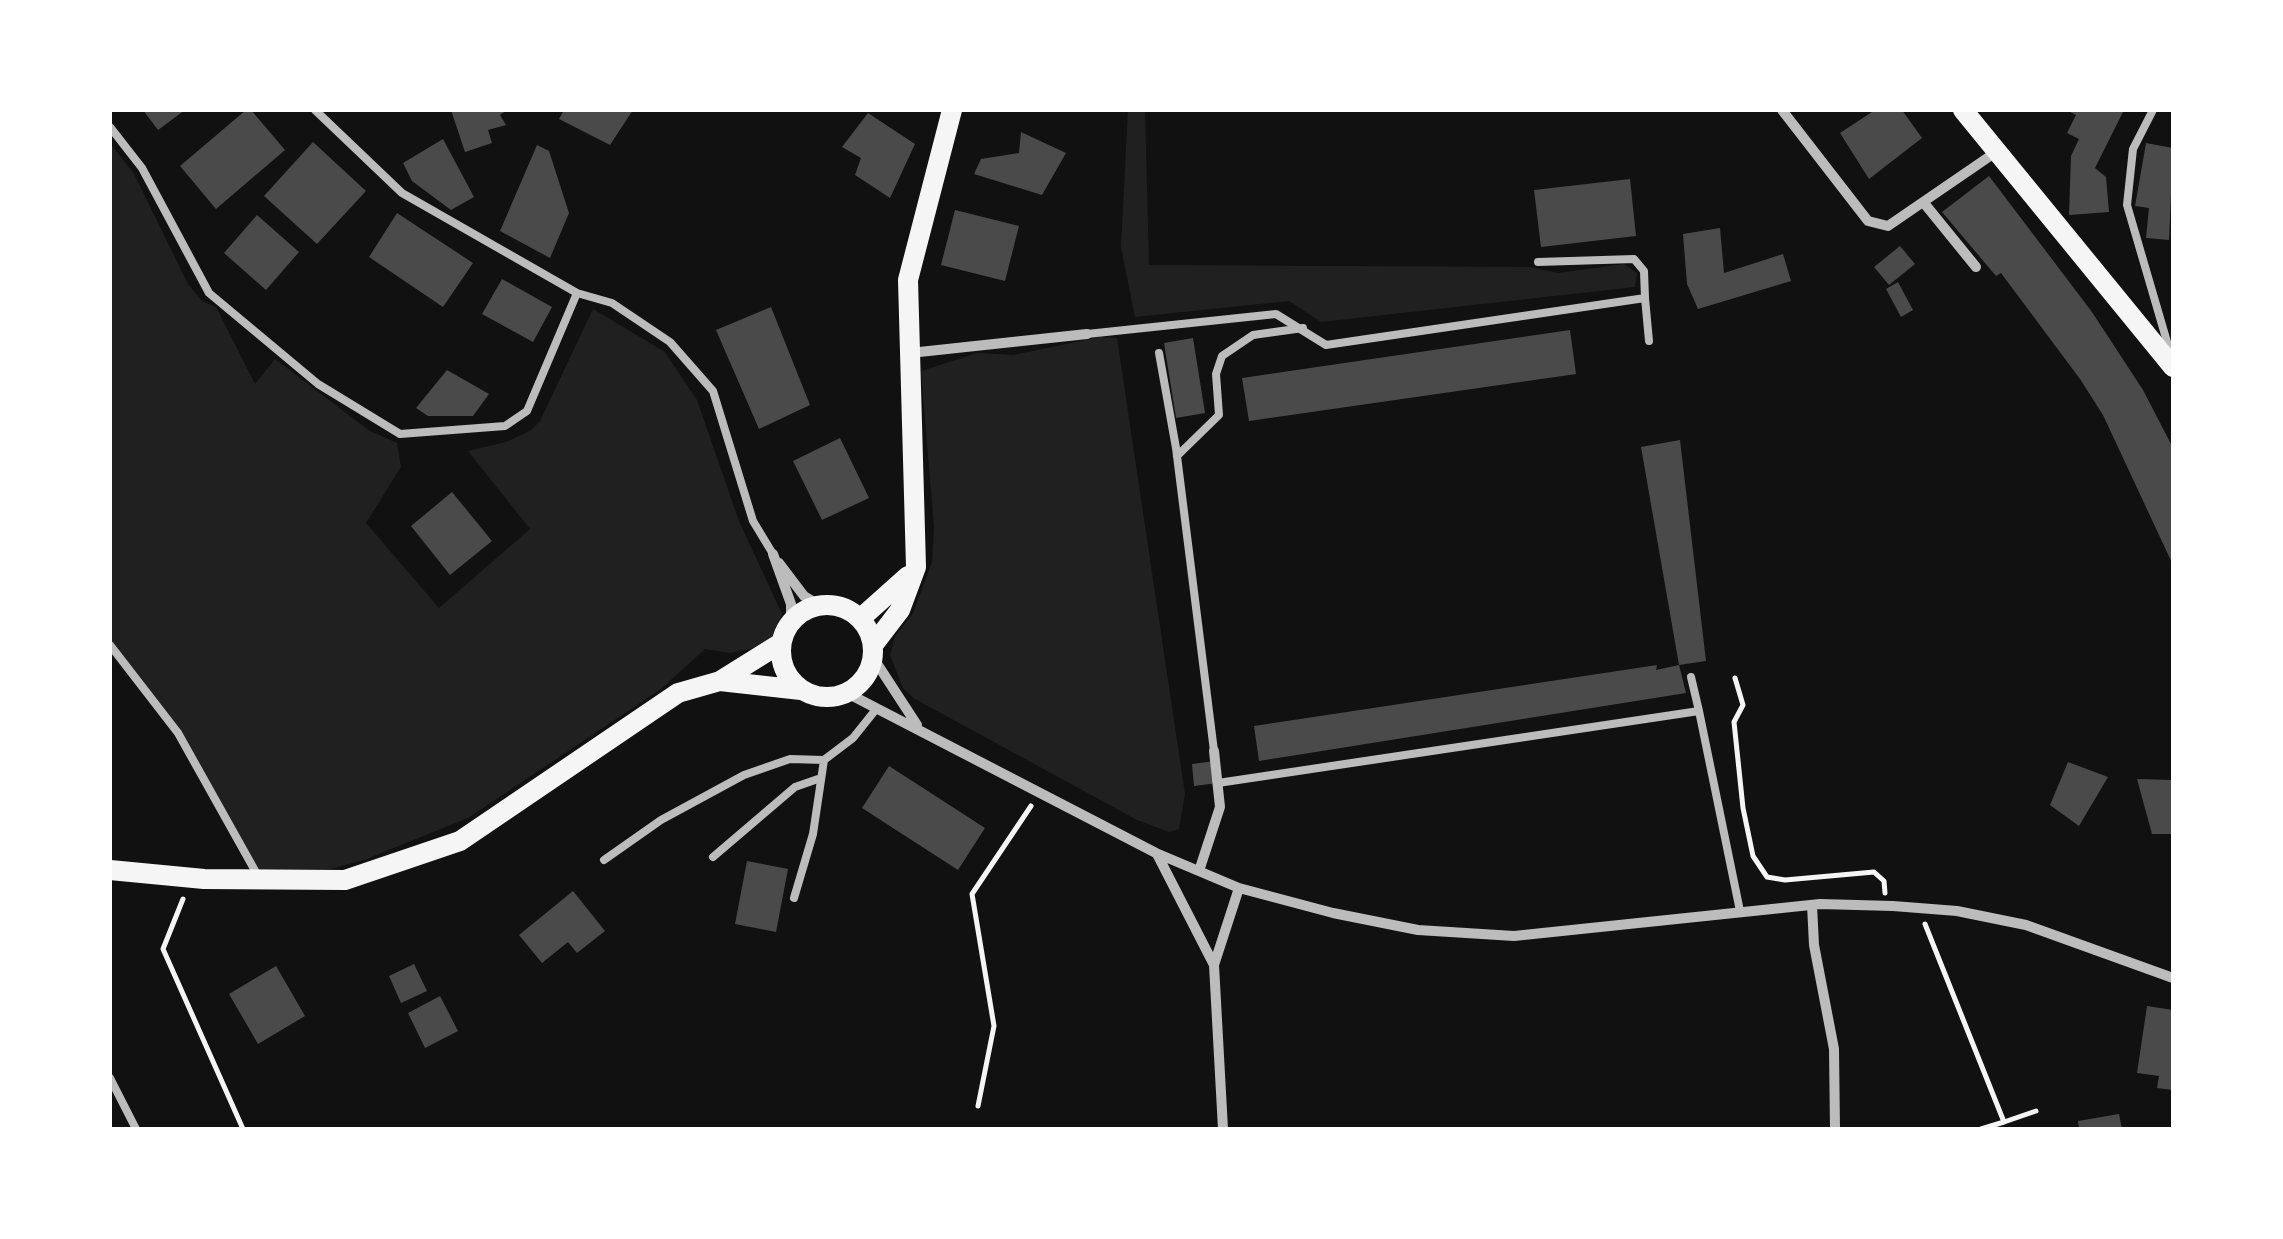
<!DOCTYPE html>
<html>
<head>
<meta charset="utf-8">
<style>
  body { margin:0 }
  #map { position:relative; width:2283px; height:1239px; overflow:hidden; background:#111; font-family:"Open Sans",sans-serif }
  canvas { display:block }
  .frame { position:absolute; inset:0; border:112px solid #fff; pointer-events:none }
</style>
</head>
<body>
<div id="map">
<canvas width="2283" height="1239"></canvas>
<div class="frame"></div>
</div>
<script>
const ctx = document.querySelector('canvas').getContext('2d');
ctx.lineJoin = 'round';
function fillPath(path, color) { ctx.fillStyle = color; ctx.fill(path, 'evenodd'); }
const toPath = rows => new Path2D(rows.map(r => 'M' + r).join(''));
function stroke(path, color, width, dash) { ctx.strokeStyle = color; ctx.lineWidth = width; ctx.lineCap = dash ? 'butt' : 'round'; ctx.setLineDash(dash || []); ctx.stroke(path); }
const green = toPath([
  [1128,110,1145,110,1149,265,1529,267,1558,273,1624,264,1637,273,1635,287,1321,322,1289,301,1135,317,1121,247],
  [110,143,134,174,188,284,202,301,216,307,255,384,275,359,370,431,397,443,401,467,366,523,439,608,530,529,468,451,506,442,530,431,540,421,593,309,665,352,697,400,739,521,782,614,779,632,767,646,730,653,705,649,661,689,468,818,364,860,330,869,255,870,178,733,110,645],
  [1100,337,1117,338,1185,794,1179,829,1169,832,1137,820,915,699,903,688,890,655,895,636,913,613,932,562,934,527,921,371,977,353,1013,355]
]);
const building = toPath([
  [143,110,185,110,158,130],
  [246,110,251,110,285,150,216,209,180,166],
  [451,110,507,110,500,115,506,125,488,130,492,143,465,152],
  [564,110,633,110,610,145,559,119],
  [1875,110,1902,110,1922,138,1869,179,1840,133],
  [2066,110,2124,110,2095,168,2106,177,2109,212,2069,215,2071,156,2079,139,2067,133,2076,115],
  [868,113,915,144,890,198,855,175,861,158,842,147],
  [1021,132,1066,153,1042,195,974,174,981,159,1019,153],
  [443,139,474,197,451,210,412,181,403,163],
  [313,142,366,191,317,244,264,196],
  [2146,143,2173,148,2169,240,2146,238,2149,208,2135,206],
  [537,145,549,151,569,213,550,258,500,231],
  [1989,176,2092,312,2143,390,2173,448,2173,565,2103,415,2080,379,2001,273,1996,276,1942,212],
  [1630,179,1636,236,1541,247,1534,190],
  [955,210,1019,226,1005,281,941,265],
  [397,213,473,263,443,307,369,257],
  [257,215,299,252,266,290,224,253],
  [1720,228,1724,273,1783,254,1791,281,1698,309,1687,284,1683,234],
  [1900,246,1915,264,1889,285,1874,267],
  [502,279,552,307,533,342,482,314],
  [1898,282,1913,310,1901,317,1886,289],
  [771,307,810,405,759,429,716,330],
  [1570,330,1576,374,1249,421,1242,378],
  [1193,338,1205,413,1176,418,1164,343],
  [447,370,489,394,473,416,428,416,416,408],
  [840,438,869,498,822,520,793,461],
  [1680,440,1706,661,1679,665,1641,447],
  [452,492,492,541,450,575,411,526],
  [1657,665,1656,670,1679,665,1686,693,1259,761,1254,726],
  [1215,761,1218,783,1194,786,1192,764],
  [2068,762,2108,777,2079,826,2050,805],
  [889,766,985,828,958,870,862,808],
  [2137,779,2173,780,2173,834,2152,834],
  [747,861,788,869,776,932,735,924],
  [573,891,605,931,577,953,568,942,542,963,519,935],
  [414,964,427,991,401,1003,389,976],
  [276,966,305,1016,258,1044,229,994],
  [440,996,458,1031,425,1048,408,1013],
  [2147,1006,2173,1010,2173,1090,2157,1088,2159,1076,2137,1073],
  [2119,1114,2122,1129,2079,1129,2078,1121]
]);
const path = toPath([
  [1735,678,1743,705,1734,722,1743,808,1753,856,1767,877,1785,880,1874,872,1884,881,1885,893],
  [183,899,163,949,243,1129],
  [1925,924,2004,1122,2036,1111],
  [978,1106,994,1026,972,894,1031,806],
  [1981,1129,2004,1122]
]);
const service = toPath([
  [315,110,402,193,577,293,612,303,670,342,713,391,753,521,773,554],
  [2153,110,2133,149,2127,205,2170,352],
  [110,127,142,168,209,293,318,384,400,434,505,426,527,411,577,293],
  [1645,298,1649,341],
  [1087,334,1276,314,1326,345,1645,298,1644,271,1634,259,1538,262],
  [1159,353,1176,448,1214,751],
  [1177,456,1219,415,1216,374,1222,356,1253,335,1303,328],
  [110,645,178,733,258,876],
  [1699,711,1740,911],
  [1218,783,1699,711,1691,677],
  [713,857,795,787,818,779],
  [604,860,661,820,744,775,790,759,824,760],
  [794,898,813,834,824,760,853,738,877,708],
  [110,1078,136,1129]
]);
const minor = toPath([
  [1782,110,1868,221,1888,226,1996,152],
  [1924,203,1976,267],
  [910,353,1087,334],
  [773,554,791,604,791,622],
  [779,563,804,596,819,605],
  [874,659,917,725],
  [847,693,1156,853,1239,888,1333,913,1418,930,1514,936,1820,904,1893,906,1957,911,2026,925,2173,978],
  [1157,854,1214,965,1239,888],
  [1199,871,1220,807,1214,751],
  [1812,905,1814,945,1834,1049,1835,1129],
  [1214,965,1223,1129]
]);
const secondary = toPath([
  [1963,110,2173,367],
  '781 651a46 46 0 1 1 92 0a46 46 0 1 1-92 0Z',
  [861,618,908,576],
  [874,644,900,610,916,567,908,280,952,110],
  [720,681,801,690],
  [110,870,204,879,345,880,460,841,678,693,720,681,781,643]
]);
fillPath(green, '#202020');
fillPath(building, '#4a4a4a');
stroke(path, '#f5f5f5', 5);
stroke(service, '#bcbcbc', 8);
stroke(minor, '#bcbcbc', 10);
stroke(secondary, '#f5f5f5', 20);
</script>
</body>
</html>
